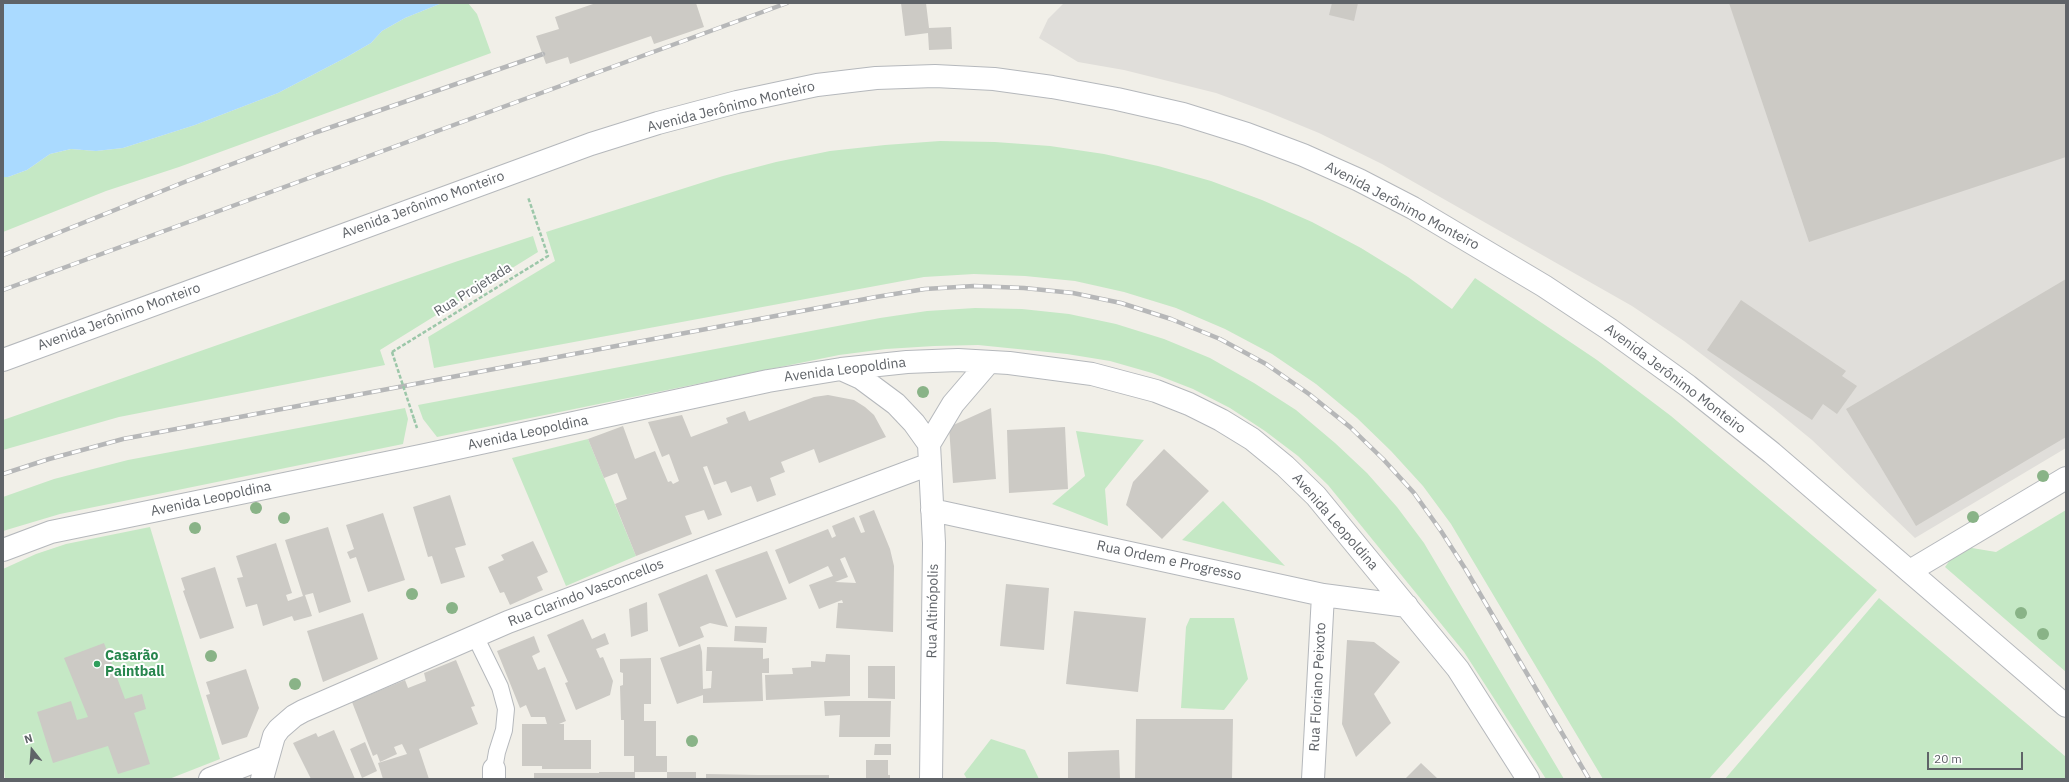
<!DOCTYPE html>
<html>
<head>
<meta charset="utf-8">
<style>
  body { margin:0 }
  #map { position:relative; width:2069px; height:782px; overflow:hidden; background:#f1efe8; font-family:"IBM Plex Sans",sans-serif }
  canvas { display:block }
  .frame { position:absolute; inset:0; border:4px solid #5f6368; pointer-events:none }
  .north { position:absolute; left:12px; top:730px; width:40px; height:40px; -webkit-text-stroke:3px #fff; paint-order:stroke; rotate:343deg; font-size:11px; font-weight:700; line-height:16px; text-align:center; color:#5f6368 }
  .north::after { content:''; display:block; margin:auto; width:14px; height:18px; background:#5f6368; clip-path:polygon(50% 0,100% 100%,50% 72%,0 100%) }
  .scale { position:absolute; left:1927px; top:752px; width:96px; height:18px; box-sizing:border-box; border:2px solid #5f6368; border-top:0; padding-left:5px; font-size:12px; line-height:14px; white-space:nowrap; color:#5f6368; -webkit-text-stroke:3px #fff; paint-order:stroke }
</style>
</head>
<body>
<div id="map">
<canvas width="2069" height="782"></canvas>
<div class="frame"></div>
<div class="north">N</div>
<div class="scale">20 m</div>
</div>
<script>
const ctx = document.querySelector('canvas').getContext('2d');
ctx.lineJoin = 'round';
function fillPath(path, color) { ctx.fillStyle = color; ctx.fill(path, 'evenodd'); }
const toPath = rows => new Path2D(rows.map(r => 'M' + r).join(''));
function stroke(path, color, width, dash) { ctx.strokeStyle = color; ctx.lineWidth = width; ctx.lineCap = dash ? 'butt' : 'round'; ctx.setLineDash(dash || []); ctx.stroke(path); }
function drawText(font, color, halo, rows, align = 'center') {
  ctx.font = font + ' "IBM Plex Sans",sans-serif'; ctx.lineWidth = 4; ctx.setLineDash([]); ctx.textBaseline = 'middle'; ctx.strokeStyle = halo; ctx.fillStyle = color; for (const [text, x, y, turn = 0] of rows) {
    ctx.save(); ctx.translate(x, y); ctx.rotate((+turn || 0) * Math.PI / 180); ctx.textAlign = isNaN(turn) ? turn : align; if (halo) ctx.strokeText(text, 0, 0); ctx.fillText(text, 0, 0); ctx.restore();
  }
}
const industrial = toPath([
  [1064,3,2066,3,2066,448,1915,538,1812,440,1773,408,1684,341,1632,306,1382,164,1319,133,1268,112,1216,93,1124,70,1078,62,1039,38,1048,19]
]);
const green = toPath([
  [442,3,468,3,477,14,491,53,179,167,106,191,3,232,3,177,8,177,27,170,50,154,71,149,96,151,123,148,195,125,278,93,345,58,371,43,382,31,405,18],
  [940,141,995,142,1050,146,1104,154,1158,166,1211,181,1262,200,1312,222,1361,248,1408,277,1452,309,1475,278,1597,360,1671,416,1877,590,1709,779,1603,779,1451,524,1423,486,1391,451,1357,418,1316,384,1272,354,1225,329,1176,308,1124,292,1075,281,1025,276,974,274,924,277,434,368,428,337,555,261,546,232,723,176,776,162,830,151,885,145],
  [533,236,538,252,380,350,385,365,119,417,3,450,3,420,455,262],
  [975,308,1022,309,1069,314,1116,324,1164,339,1210,358,1254,383,1296,410,1335,443,1367,473,1397,507,1424,543,1564,779,1546,779,1464,652,1328,485,1298,456,1265,431,1230,408,1193,389,1152,373,1110,361,1067,354,978,345,934,346,886,349,839,355,437,437,423,419,418,405,880,318,927,311],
  [405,408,408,419,403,444,60,514,3,531,3,497,54,479,128,460],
  [1076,431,1144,440,1105,489,1108,526,1052,504,1085,476],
  [588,439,636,556,566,586,512,458],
  [1223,501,1285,566,1182,540],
  [2066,510,2066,672,1945,567,1960,546,1996,552],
  [150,527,220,759,169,779,5,779,3,760,3,569,36,554,66,544],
  [1879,598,2066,757,2066,779,1725,779],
  [1190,618,1234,618,1248,679,1224,710,1181,708,1186,627],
  [991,739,1025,750,1039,779,967,779,964,774]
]);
const water = toPath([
  [3,3,442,3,405,18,382,31,371,43,345,58,278,93,195,125,123,148,96,151,71,149,50,154,27,170,8,177,3,177]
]);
const building = toPath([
  [596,3,696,3,704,27,654,44,651,36,570,64,568,57,546,64,536,36,559,29,555,17],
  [901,3,926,3,929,28,951,27,952,49,929,50,928,33,905,36],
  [1332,3,1358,3,1354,21,1329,15],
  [1729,3,2066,3,2066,157,1809,242],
  [2066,279,2066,437,1916,526,1846,409],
  [1741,300,1846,371,1842,376,1857,386,1837,414,1823,404,1812,420,1707,350],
  [828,395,854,400,865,407,874,415,886,437,819,463,814,449,781,462,785,472,770,478,776,495,757,502,751,486,731,493,726,481,714,485,707,466,703,467,722,515,708,520,704,510,685,516,692,534,636,556,615,504,627,499,617,473,604,478,588,439,623,426,635,459,655,451,668,482,671,481,673,484,679,481,669,454,662,457,648,422,682,415,691,437,728,423,726,418,745,411,749,421,814,397],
  [991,408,996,479,953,483,949,427],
  [1065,427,1068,489,1009,493,1007,430],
  [1164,449,1209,491,1162,539,1126,505,1133,482],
  [450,495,466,545,455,548,465,577,441,584,432,556,428,557,413,507],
  [874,510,890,549,894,566,893,632,836,628,838,603,843,603,842,600,819,609,809,585,833,576,828,566,789,584,775,550,828,529,832,538,836,536,832,526,854,517,861,533,865,532,859,516],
  [845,557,856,583,835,582,848,577,840,559],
  [383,513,405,580,368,592,356,557,350,559,347,552,354,549,346,525],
  [328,527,351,602,319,613,313,593,305,595,312,616,294,621,292,616,263,626,257,604,246,607,237,578,243,577,236,556,276,543,292,593,286,595,288,601,303,596,285,540],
  [533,541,548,572,537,577,543,590,510,605,504,592,500,593,488,567,504,560,501,555],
  [767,551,787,599,736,618,715,570],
  [215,567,234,628,200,639,183,591,185,590,181,578],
  [707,574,728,627,710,623,700,627,704,637,679,647,658,594],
  [1006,584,1049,588,1044,650,1000,646],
  [647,602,648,631,631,637,629,609],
  [1074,611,1146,618,1138,692,1066,684],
  [363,613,378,659,323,682,307,631],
  [583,619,592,639,605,633,609,644,596,649,600,658,603,657,613,681,610,695,576,710,565,683,568,682,547,635],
  [735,626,767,627,766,643,734,641],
  [534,636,540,652,532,656,538,670,545,667,566,721,559,724,564,724,564,740,591,740,591,769,542,769,542,766,522,766,522,724,547,724,545,717,531,717,526,705,520,708,497,651],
  [1347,640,1374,642,1400,662,1374,694,1391,723,1356,757,1342,724],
  [104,643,125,699,142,694,146,709,134,713,150,764,118,774,108,746,53,763,37,712,71,701,77,720,88,717,64,658],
  [700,644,702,652,703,689,711,688,712,671,706,671,707,647,763,648,763,659,769,658,769,673,762,673,763,701,703,703,703,695,677,704,660,658],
  [826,654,850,655,850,696,766,700,765,675,793,674,792,668,811,667,811,661,825,662],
  [651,658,651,704,644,704,644,721,656,721,656,756,667,756,667,772,696,772,696,779,667,779,667,772,634,772,634,756,624,756,624,720,621,720,620,686,623,685,623,673,620,672,620,659],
  [456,660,475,706,471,707,478,724,419,749,429,779,383,779,378,763,407,754,402,744,394,747,397,754,380,762,377,754,373,756,352,702,405,680,408,688,426,681,424,673],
  [868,666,895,666,895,699,868,698],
  [246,669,259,708,247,737,222,745,206,695,210,694,206,682],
  [824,701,891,701,890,737,839,737,840,715,825,716],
  [1136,719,1233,719,1232,779,1135,779],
  [334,730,355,779,311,779,293,743,316,733,318,737],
  [365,742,377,771,362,778,350,749],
  [875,744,891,744,891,755,874,755],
  [1119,750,1120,779,1068,779,1068,752],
  [866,760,888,760,888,775,890,775,890,779,866,779],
  [1421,763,1438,779,1405,779],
  [599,772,635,772,635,779,534,779,534,773,599,773],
  [706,774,758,775,829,775,829,779,706,779]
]);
const path = toPath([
  [392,352,548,256,528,197],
  [414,419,417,428]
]);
const service = toPath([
  [475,636,500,687,506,709,504,730,497,752,494,769]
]);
const minor = toPath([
  [841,369,861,378,896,404,914,423,929,444],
  [932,510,1323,595,1407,606],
  [3,550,51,532,425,455,768,381,841,369,907,362,958,360,1009,363,1092,374,1156,391,1189,404,1221,420,1252,439,1285,466,1316,496,1458,669,1528,779],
  [1910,571,2066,478],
  [210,779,268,756],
  [262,779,274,736,279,729,294,716,303,711,508,622,930,464],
  [494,779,494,769],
  [931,779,934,543,929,444,953,404,989,362],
  [1313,779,1323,595]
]);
const tertiary = toPath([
  [3,360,591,144,658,123,737,102,817,85,876,78,935,76,994,79,1052,87,1117,99,1183,114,1247,134,1303,155,1359,180,1413,208,1544,286,1609,329,1688,386,1772,453,2066,706]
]);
const rail = toPath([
  [3,255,187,181,317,132,543,54],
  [3,290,787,3],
  [3,474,49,459,123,439,876,297,925,289,974,286,1024,288,1073,293,1121,303,1171,319,1220,339,1266,364,1309,394,1350,427,1383,459,1414,493,1441,531,1466,570,1589,779]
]);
const pathBridge = toPath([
  [392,352,414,419]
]);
const trees = [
  [923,392],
  [2043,476],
  [256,508],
  [1973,517],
  [284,518],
  [195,528],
  [412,594],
  [452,608],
  [2021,613],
  [2043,634],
  [211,656],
  [295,684],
  [692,741]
];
const markers = [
  [97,664,4,"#2e9e5b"]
];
const streetNames = [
  ["Avenida Jerônimo Monteiro",731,107,-14],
  ["Avenida Jerônimo Monteiro",423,205,-20],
  ["Avenida Jerônimo Monteiro",1402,206,28],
  ["Rua Projetada",473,290,-32],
  ["Avenida Jerônimo Monteiro",119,317,-20],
  ["Avenida Leopoldina",845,370,-7],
  ["Avenida Jerônimo Monteiro",1675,379,37],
  ["Avenida Leopoldina",528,433,-12],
  ["Avenida Leopoldina",211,499,-12],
  ["Avenida Leopoldina",1335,522,49],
  ["Rua Ordem e Progresso",1169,561,12],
  ["Rua Clarindo Vasconcellos",586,593,-21],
  ["Rua Altinópolis",933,611,-89],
  ["Rua Floriano Peixoto",1318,687,-87]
];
const leisureNames = [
  ["Casarão",105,656],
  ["Paintball",105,672]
];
fillPath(industrial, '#e0deda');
fillPath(green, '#c5e8c5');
fillPath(water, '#aadaff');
fillPath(building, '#cccac5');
stroke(service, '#b5b8bc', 18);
stroke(minor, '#b5b8bc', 24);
stroke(tertiary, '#b5b8bc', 24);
stroke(path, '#9cc7a9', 2.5, [4, 2]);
stroke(service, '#fff', 16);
stroke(minor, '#fff', 22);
stroke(tertiary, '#fff', 22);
stroke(rail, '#b6b7b8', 4.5);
stroke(rail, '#fff', 3, [9]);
stroke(pathBridge, '#9cc7a9', 2.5, [4, 2]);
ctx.fillStyle = '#89b387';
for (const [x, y] of trees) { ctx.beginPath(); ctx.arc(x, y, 6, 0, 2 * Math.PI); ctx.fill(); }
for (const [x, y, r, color] of markers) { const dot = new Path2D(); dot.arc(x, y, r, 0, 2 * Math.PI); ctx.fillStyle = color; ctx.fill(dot); stroke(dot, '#fff', 1.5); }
drawText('14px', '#5f6368', '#fff', streetNames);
drawText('bold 14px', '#27864d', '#fff', leisureNames, 'left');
</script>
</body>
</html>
